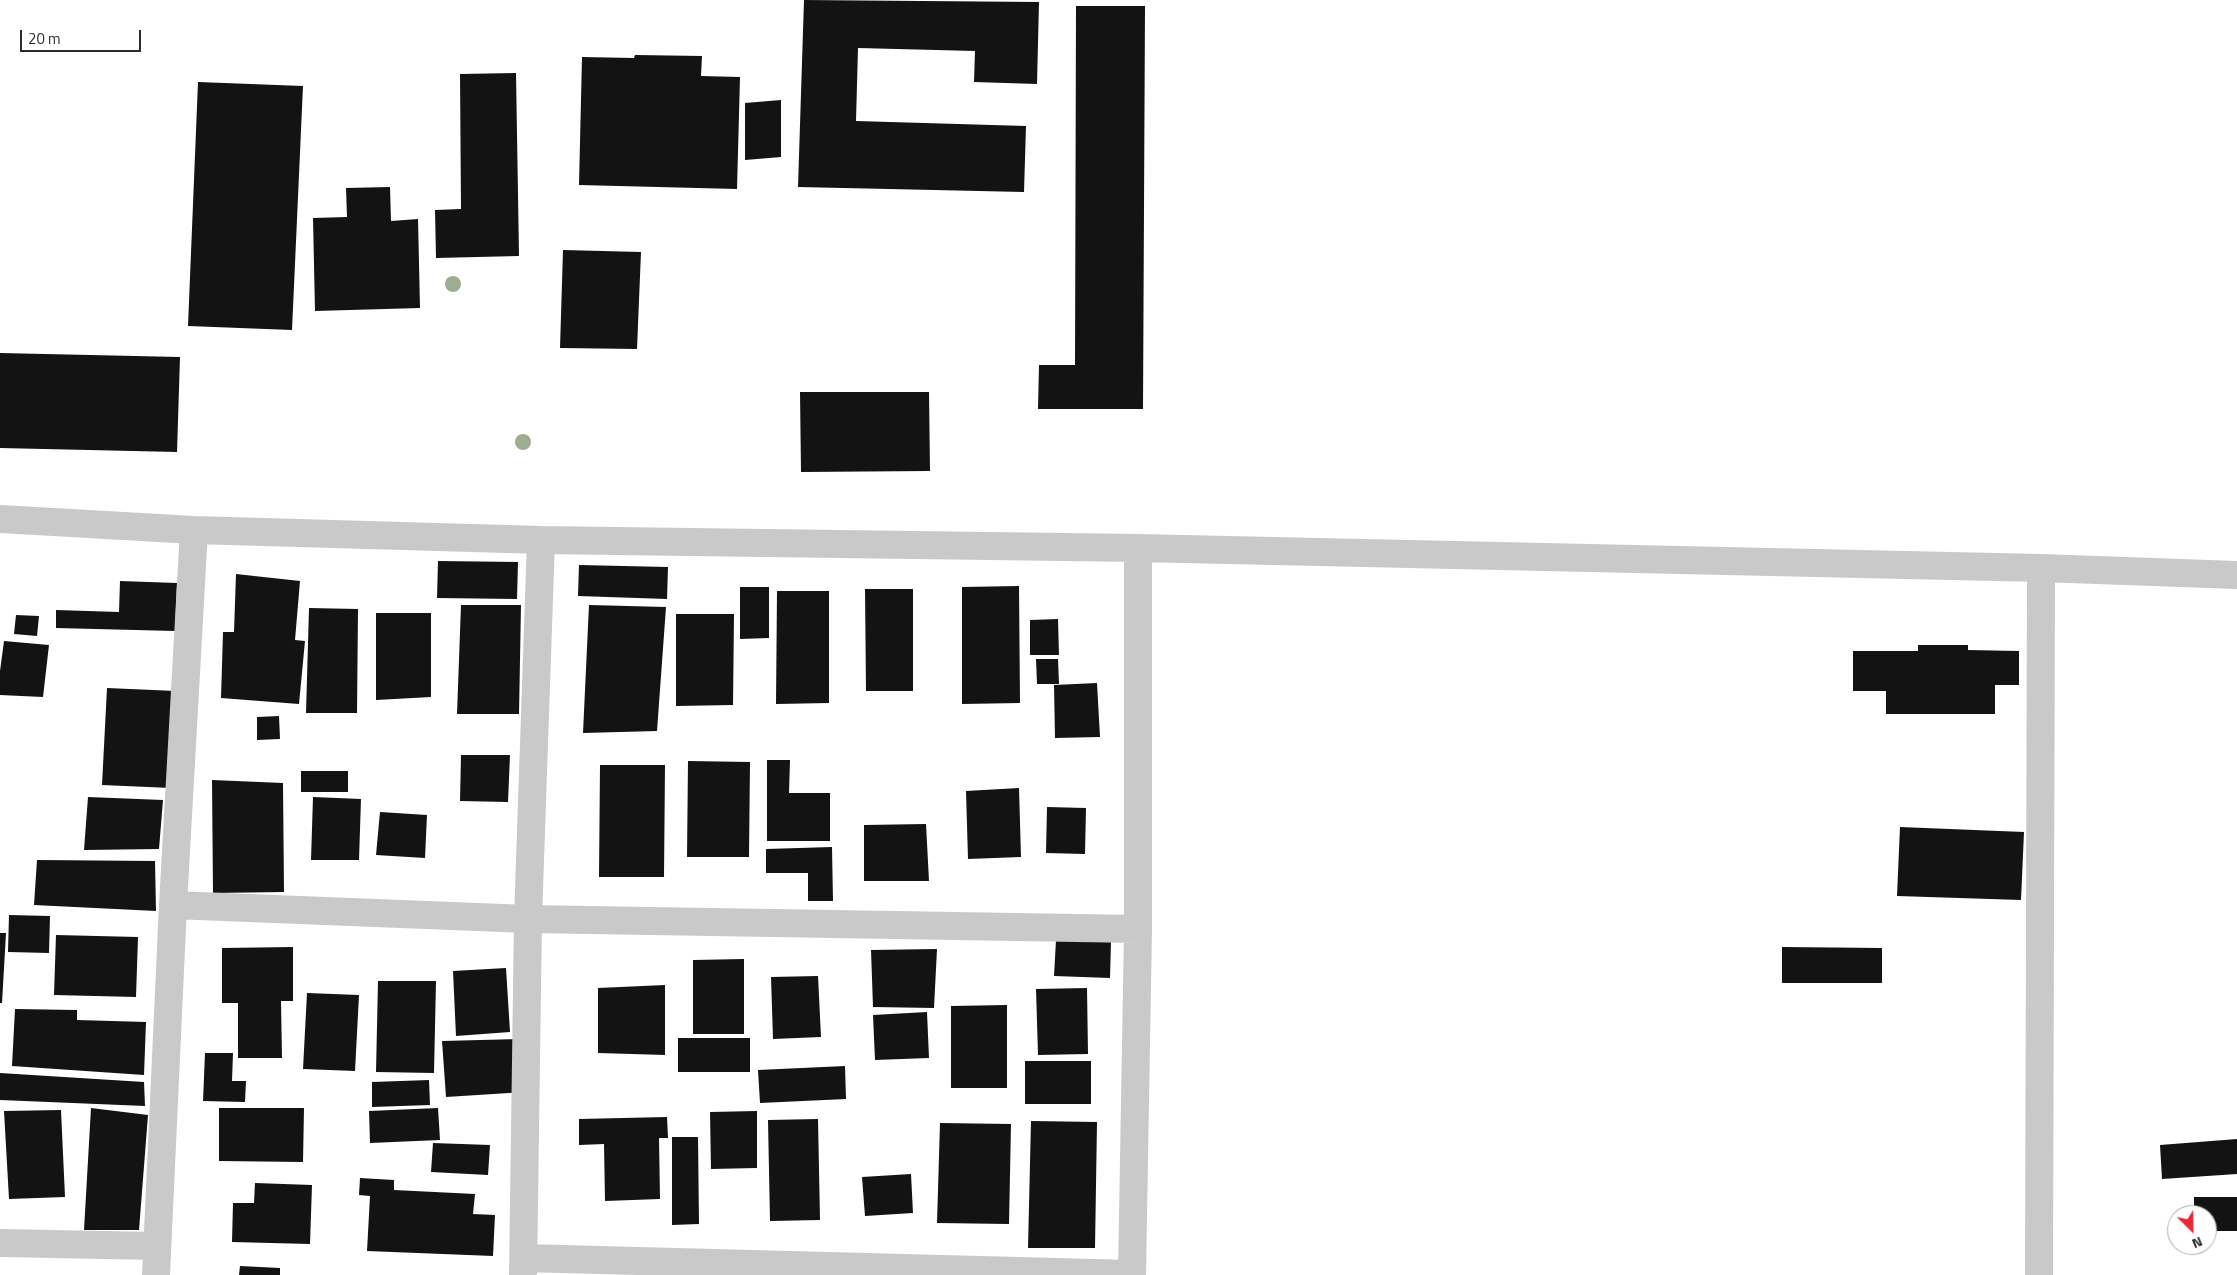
<!DOCTYPE html>
<html>
<head>
<meta charset="utf-8">
<style>
  body { margin:0 }
  #map { position:relative; width:2237px; height:1275px; overflow:hidden; background:#fff; font-family:"Titillium Web",sans-serif }
  canvas { display:block }
  .north { position:absolute; left:2167px; top:1205px; width:50px; height:50px; box-sizing:border-box; background:#fff; border:1px solid #ababab; border-radius:50%; rotate:157deg; font-size:14px; font-weight:700; line-height:20px; text-align:center; color:#2c2c2c }
  .north::after { content:''; display:block; margin:auto; width:18px; height:22px; background:#eb2636; clip-path:polygon(50% 0,100% 100%,50% 72%,0 100%) }
  .scale { position:absolute; left:20px; top:30px; width:121px; height:22px; box-sizing:border-box; border:2px solid #2c2c2c; border-top:0; padding-left:6px; font-size:15px; line-height:18px; white-space:nowrap; color:#2c2c2c; -webkit-text-stroke:4px #fff; paint-order:stroke }
</style>
</head>
<body>
<div id="map">
<canvas width="2237" height="1275"></canvas>
<div class="north">N</div>
<div class="scale">20 m</div>
</div>
<script>
const ctx = document.querySelector('canvas').getContext('2d');
ctx.lineJoin = 'round';
function fillPath(path, color) { ctx.fillStyle = color; ctx.fill(path, 'evenodd'); }
const toPath = rows => new Path2D(rows.map(r => 'M' + r).join(''));
function stroke(path, color, width, dash) { ctx.strokeStyle = color; ctx.lineWidth = width; ctx.lineCap = dash ? 'butt' : 'round'; ctx.setLineDash(dash || []); ctx.stroke(path); }
const building = toPath([
  [804,0,1039,2,1037,84,974,82,975,51,858,48,856,121,1026,126,1024,192,798,187],
  [1076,6,1145,6,1143,409,1038,409,1039,365,1075,365],
  [635,55,702,56,701,76,740,77,737,189,579,185,582,57,634,58],
  [516,73,519,256,436,258,435,210,461,209,460,74],
  [198,82,303,86,292,330,188,326],
  [781,100,781,157,745,160,745,103],
  [390,187,391,221,418,219,420,308,315,311,313,218,347,217,346,188],
  [563,250,641,252,637,349,560,348],
  [0,353,180,357,177,452,0,448],
  [800,392,929,392,930,471,801,472],
  [438,561,518,562,517,599,437,598],
  [579,565,668,567,667,599,578,596],
  [236,574,300,581,295,640,305,641,299,704,221,698,223,632,234,632],
  [120,581,177,583,175,631,56,628,56,610,119,612],
  [1019,586,1020,703,962,704,962,587],
  [740,587,769,587,769,638,740,639],
  [865,589,913,589,913,691,866,691],
  [777,591,829,591,829,703,776,704],
  [461,605,521,605,519,714,457,714],
  [589,605,666,607,657,731,583,733],
  [309,608,358,609,357,713,306,713],
  [376,613,431,613,431,697,376,700],
  [676,614,734,614,733,705,676,706],
  [16,615,39,616,37,636,14,634],
  [1058,619,1059,655,1030,655,1030,620],
  [4,641,49,645,43,697,0,695,0,671],
  [1918,645,1968,645,1968,650,2019,651,2019,685,1995,685,1995,714,1886,714,1886,691,1853,691,1853,651,1918,651],
  [1036,659,1058,659,1059,684,1037,684],
  [1097,683,1100,737,1055,738,1054,685],
  [107,688,176,691,171,788,102,785],
  [279,716,280,739,257,740,257,717],
  [461,755,510,755,508,802,460,801],
  [767,760,790,760,789,793,830,793,830,841,767,841],
  [688,761,750,762,749,857,687,857],
  [600,765,665,765,664,877,599,877],
  [301,771,348,771,348,792,301,792],
  [212,780,283,783,284,892,213,893],
  [1019,788,1021,857,968,859,966,791],
  [88,797,163,800,159,849,84,850],
  [313,797,361,799,359,860,311,860],
  [1047,807,1086,808,1085,854,1046,853],
  [380,812,427,815,425,858,376,855],
  [926,824,929,881,864,881,864,825],
  [1900,827,2024,832,2021,900,1897,896],
  [832,847,833,901,808,901,808,873,766,873,766,849],
  [37,860,155,861,156,911,34,905],
  [9,915,50,916,49,953,8,952],
  [0,933,6,933,2,1003,0,1003],
  [56,935,138,937,136,997,54,995],
  [1056,940,1111,942,1110,978,1054,976],
  [293,947,293,1001,281,1001,282,1058,238,1058,238,1003,222,1003,222,948],
  [1782,947,1882,948,1882,983,1782,983],
  [937,949,934,1008,873,1007,871,950],
  [744,959,744,1034,693,1034,693,960],
  [506,968,510,1032,456,1036,453,971],
  [818,976,821,1037,773,1039,771,977],
  [378,981,436,981,434,1073,376,1072],
  [665,985,665,1055,598,1053,598,988],
  [1087,988,1088,1054,1038,1055,1036,989],
  [307,993,359,995,355,1071,303,1069],
  [1007,1005,1007,1088,951,1088,951,1006],
  [15,1009,77,1010,77,1020,146,1022,144,1075,12,1066],
  [927,1012,929,1058,875,1060,873,1015],
  [678,1038,750,1038,750,1072,678,1072],
  [519,1039,525,1092,446,1097,442,1041],
  [205,1053,233,1053,232,1081,246,1081,245,1102,203,1101],
  [1025,1061,1091,1061,1091,1104,1025,1104],
  [845,1066,846,1099,760,1103,758,1070],
  [0,1073,144,1082,145,1106,0,1100],
  [429,1080,430,1105,372,1107,372,1082],
  [91,1108,148,1115,139,1230,84,1230],
  [219,1108,304,1108,303,1162,219,1161],
  [438,1108,440,1140,370,1143,369,1111],
  [61,1110,65,1197,9,1199,4,1111],
  [757,1111,757,1168,711,1169,710,1112],
  [667,1117,668,1138,659,1138,660,1199,605,1201,604,1144,579,1145,579,1119],
  [818,1119,820,1220,770,1221,768,1120],
  [1031,1121,1097,1122,1095,1248,1028,1248],
  [940,1123,1011,1124,1009,1224,937,1223],
  [672,1137,698,1137,699,1224,672,1225],
  [2237,1139,2237,1174,2162,1179,2160,1145],
  [433,1143,490,1145,488,1175,431,1172],
  [911,1174,913,1213,865,1216,862,1177],
  [360,1178,394,1180,394,1190,475,1194,473,1214,495,1215,493,1256,367,1251,370,1196,359,1195],
  [255,1183,312,1185,310,1244,232,1242,233,1203,254,1203],
  [2194,1197,2237,1197,2237,1231,2207,1231,2207,1215,2194,1215],
  [240,1266,280,1268,280,1275,239,1275]
]);
const minor = toPath([
  [0,519,194,530,541,540,1138,548,2041,568,2237,575],
  [173,905,528,919,1138,929],
  [0,1243,156,1246],
  [524,1258,1132,1274],
  [156,1275,173,905,194,530],
  [523,1275,528,919,541,540],
  [1132,1275,1138,929,1138,548],
  [2039,1275,2041,568]
]);
const trees = [
  [453,284],
  [523,442]
];
fillPath(building, '#131313');
stroke(minor, '#c9c9c9', 28);
ctx.fillStyle = '#9eac92';
for (const [x, y] of trees) { ctx.beginPath(); ctx.arc(x, y, 8, 0, 2 * Math.PI); ctx.fill(); }
</script>
</body>
</html>
